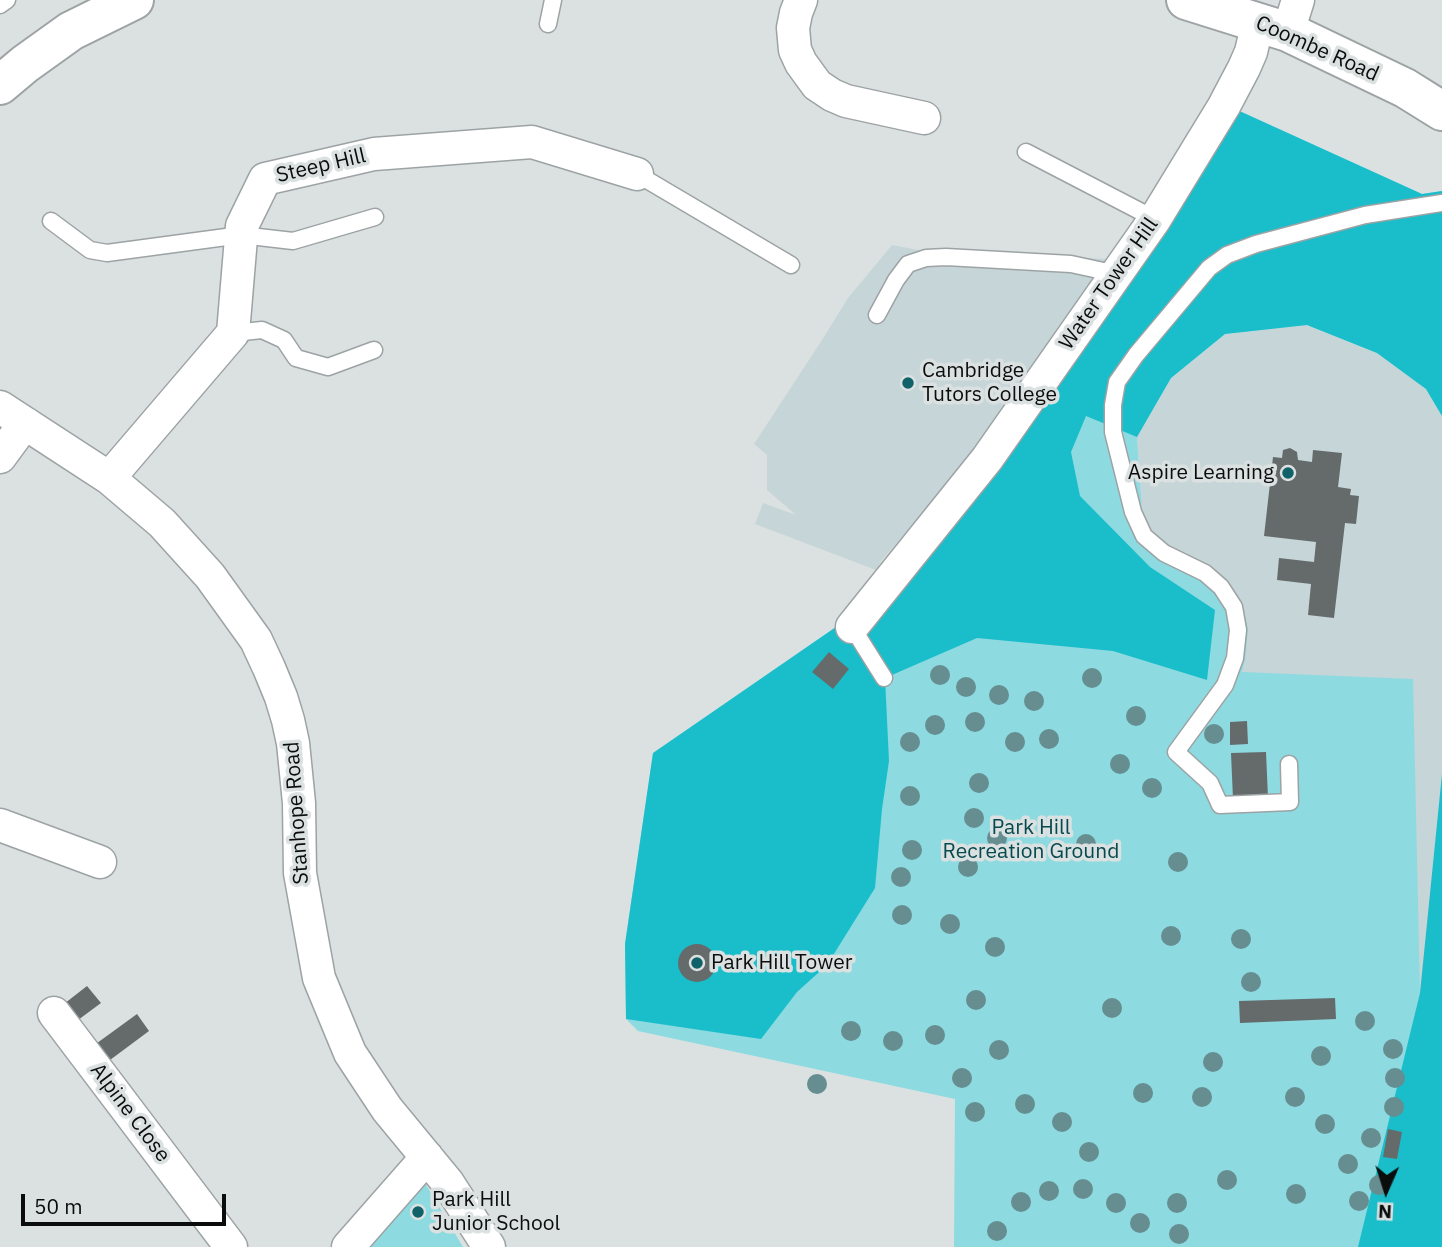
<!DOCTYPE html>
<html>
<head>
<meta charset="utf-8">
<style>
  body { margin:0 }
  #map { position:relative; width:1442px; height:1247px; overflow:hidden; background:#dbe1e1; font-family:"IBM Plex Sans",sans-serif }
  canvas { display:block }
  .north { position:absolute; left:1351px; top:1156px; width:70px; height:70px; -webkit-text-stroke:5px #dbe1e1; paint-order:stroke; rotate:183deg; font-size:19px; font-weight:700; line-height:28px; text-align:center; color:#0b0d0d }
  .north::after { content:''; display:block; margin:auto; width:24px; height:32px; background:#0b0d0d; clip-path:polygon(50% 0,100% 100%,50% 72%,0 100%) }
  .scale { position:absolute; left:21px; top:1194px; width:205px; height:32px; box-sizing:border-box; border:4px solid #0b0d0d; border-top:0; padding-left:9px; font-size:21px; line-height:24px; white-space:nowrap; color:#0b0d0d; -webkit-text-stroke:5px #dbe1e1; paint-order:stroke }
</style>
</head>
<body>
<div id="map">
<canvas width="1442" height="1247"></canvas>
<div class="north">N</div>
<div class="scale">50 m</div>
</div>
<script>
const ctx = document.querySelector('canvas').getContext('2d');
ctx.lineJoin = 'round';
function fillPath(path, color) { ctx.fillStyle = color; ctx.fill(path, 'evenodd'); }
const toPath = rows => new Path2D(rows.map(r => 'M' + r).join(''));
function stroke(path, color, width, dash) { ctx.strokeStyle = color; ctx.lineWidth = width; ctx.lineCap = dash ? 'butt' : 'round'; ctx.setLineDash(dash || []); ctx.stroke(path); }
function drawText(font, color, halo, rows, align = 'center') {
  ctx.font = font + ' "IBM Plex Sans",sans-serif'; ctx.lineWidth = 7; ctx.setLineDash([]); ctx.textBaseline = 'middle'; ctx.strokeStyle = halo; ctx.fillStyle = color; for (const [text, x, y, turn = 0] of rows) {
    ctx.save(); ctx.translate(x, y); ctx.rotate((+turn || 0) * Math.PI / 180); ctx.textAlign = isNaN(turn) ? turn : align; if (halo) ctx.strokeText(text, 0, 0); ctx.fillText(text, 0, 0); ctx.restore();
  }
}
const built = toPath([
  [892,245,923,251,1109,259,971,456,881,561,876,570,755,524,763,503,796,515,767,490,767,455,754,444,822,340,848,298],
  [1307,325,1377,353,1426,389,1442,416,1442,1247,1242,672,1245,660,1167,547,1151,531,1142,510,1137,437,1171,378,1225,334]
]);
const green = toPath([
  [1235,109,1422,194,1442,191,1442,416,1426,389,1377,353,1307,325,1225,334,1171,378,1137,437,1142,510,1151,531,1167,547,1212,568,1227,582,1242,604,1248,629,1245,660,1242,672,1413,679,1420,993,1382,1247,954,1247,955,1099,638,1031,626,1019,625,944,653,753,903,588,998,471],
  [422,1178,463,1247,366,1247]
]);
const forest = toPath([
  [1235,109,1422,194,1442,191,1442,416,1426,389,1377,353,1307,325,1225,334,1171,378,1137,437,1086,416,1071,452,1080,496,1150,567,1215,610,1207,680,1113,651,977,638,885,678,889,761,882,809,875,888,827,965,797,992,761,1039,626,1019,625,944,653,753,846,620,903,588,998,471],
  [1442,774,1442,1247,1358,1247,1420,993]
]);
const building = toPath([
  [1290,448,1297,452,1298,460,1312,462,1313,450,1342,453,1338,487,1351,489,1350,495,1359,496,1356,524,1345,523,1334,618,1308,615,1311,584,1277,580,1279,558,1314,562,1316,542,1264,536,1273,457,1282,458,1283,450],
  [829,652,849,669,833,689,812,672],
  [1247,721,1248,744,1230,745,1230,722],
  [1266,752,1268,798,1233,799,1231,753],
  '678 963a19 19 0 1 1 38 0a19 19 0 1 1-38 0Z',
  [87,986,101,1003,74,1023,60,1007],
  [1335,998,1336,1019,1240,1023,1239,1001],
  [137,1014,149,1031,106,1063,93,1046],
  [1388,1129,1402,1132,1397,1159,1383,1157]
]);
const lane = toPath([
  [0,5,7,0],
  [548,24,553,0],
  [1026,152,1155,219],
  [637,174,791,265],
  [51,221,90,250,107,253,241,235,293,241,375,217],
  [877,315,896,280,908,264,926,258,946,257,1071,264,1117,274],
  [233,333,262,330,284,340,296,358,328,367,374,350],
  [852,627,884,678],
  [1289,764,1290,802,1220,805,1210,783,1176,752,1225,685,1235,658,1238,630,1234,607,1221,587,1205,573,1164,553,1144,536,1133,512,1113,432,1113,405,1117,382,1136,355,1209,268,1227,255,1256,244,1365,215,1442,203]
]);
const street = toPath([
  [801,0,796,13,793,28,795,50,801,63,817,85,832,95,846,101,924,118],
  [1288,32,1298,0],
  [0,407,109,478,162,523,210,576,256,640,269,668,281,697,288,720,293,743,299,803,300,873,319,978,350,1053,387,1109,448,1183,489,1247],
  [0,457,25,423],
  [109,478,233,333,242,226,265,179,374,154,532,142,637,174],
  [852,627,987,459,1155,219,1224,106,1244,68,1251,52,1258,22],
  [0,825,100,862],
  [54,1013,231,1247],
  [348,1247,427,1157]
]);
const secondary = toPath([
  [0,85,25,64,71,31,134,0]
]);
const primary = toPath([
  [1186,0,1288,32,1405,88,1442,111]
]);
const trees = [
  [940,675],
  [1092,678],
  [966,687],
  [999,695],
  [1034,701],
  [1136,716],
  [975,722],
  [935,725],
  [1214,734],
  [1049,739],
  [910,742],
  [1015,742],
  [1120,764],
  [979,783],
  [1152,788],
  [910,796],
  [974,818],
  [997,838],
  [1086,844],
  [912,850],
  [1178,862],
  [968,867],
  [901,877],
  [902,915],
  [950,924],
  [1171,936],
  [1241,939],
  [995,947],
  [1251,982],
  [976,1000],
  [1112,1008],
  [1365,1021],
  [851,1031],
  [935,1035],
  [893,1041],
  [1393,1049],
  [999,1050],
  [1321,1056],
  [1213,1062],
  [962,1078],
  [1395,1078],
  [817,1084],
  [1143,1093],
  [1202,1097],
  [1295,1097],
  [1025,1104],
  [1394,1107],
  [975,1112],
  [1062,1122],
  [1325,1124],
  [1371,1138],
  [1089,1152],
  [1348,1164],
  [1227,1180],
  [1379,1185],
  [1083,1189],
  [1049,1191],
  [1296,1194],
  [1359,1201],
  [1021,1202],
  [1116,1203],
  [1177,1203],
  [1140,1223],
  [997,1231],
  [1179,1234]
];
const markers = [
  [908,383,7,"#116168"],
  [1288,473,7,"#116168"],
  [697,963,7,"#116168"],
  [418,1212,7,"#116168"]
];
const streetNames = [
  ["Coombe Road",1317,49,24],
  ["Steep Hill",321,166,-13],
  ["Water Tower Hill",1109,284,-55],
  ["Stanhope Road",297,813,-94],
  ["Alpine Close",130,1113,53]
];
const poiNames = [
  ["Cambridge",922,371],
  ["Tutors College",922,395],
  ["Aspire Learning",1274,473,"right"],
  ["Park Hill Tower",711,963],
  ["Park Hill",432,1200],
  ["Junior School",432,1224]
];
const parkNames = [
  ["Park Hill",1031,828],
  ["Recreation Ground",1031,852]
];
fillPath(built, '#c6d5d7');
fillPath(green, '#8ddae1');
fillPath(forest, '#19beca');
fillPath(building, '#656b6b');
stroke(lane, '#9da3a4', 19);
stroke(street, '#9da3a4', 35);
stroke(secondary, '#9da3a4', 42);
stroke(primary, '#9da3a4', 42);
stroke(lane, '#fff', 16);
stroke(street, '#fff', 32);
stroke(secondary, '#fff', 38);
stroke(primary, '#fff', 38);
ctx.fillStyle = '#668d90';
for (const [x, y] of trees) { ctx.beginPath(); ctx.arc(x, y, 10, 0, 2 * Math.PI); ctx.fill(); }
for (const [x, y, r, color] of markers) { const dot = new Path2D(); dot.arc(x, y, r, 0, 2 * Math.PI); ctx.fillStyle = color; ctx.fill(dot); stroke(dot, '#dbe1e1', 2.5); }
drawText('21px', '#0b0d0d', '#dbe1e1', streetNames);
drawText('21px', '#0b0d0d', '#dbe1e1', poiNames, 'left');
drawText('21px', '#06494e', '#dbe1e1', parkNames);
</script>
</body>
</html>
